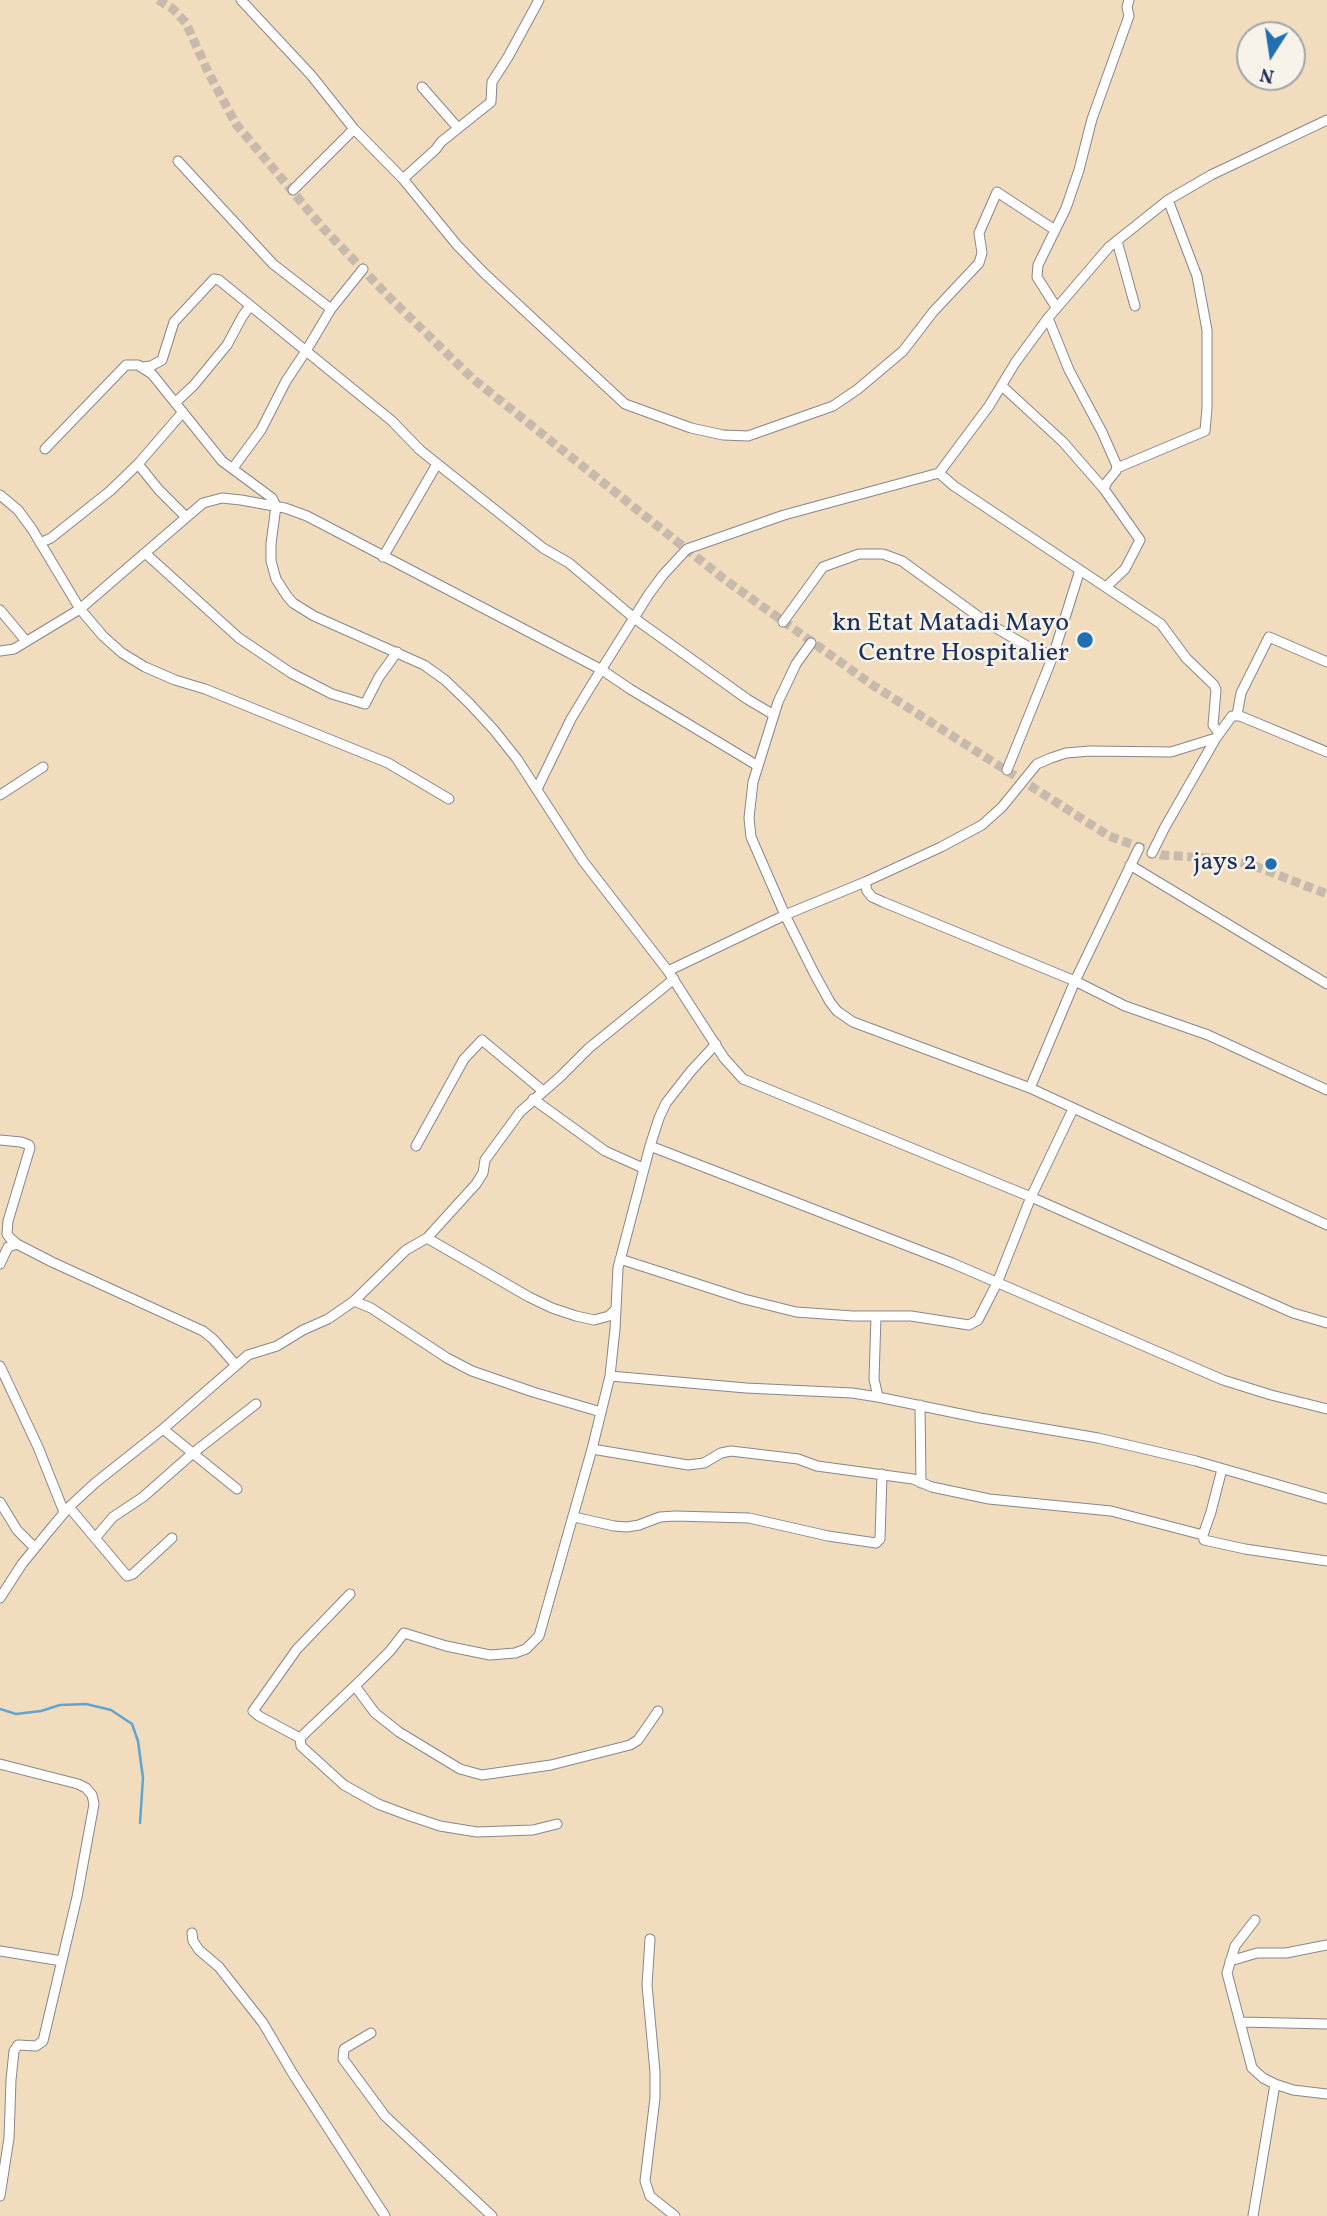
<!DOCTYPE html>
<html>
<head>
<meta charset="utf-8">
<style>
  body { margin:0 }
  #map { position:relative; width:1327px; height:2216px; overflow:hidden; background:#f2dcbe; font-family:Vollkorn,serif }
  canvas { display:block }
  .north { position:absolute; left:1236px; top:21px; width:70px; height:70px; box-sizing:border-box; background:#f7f3e8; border:2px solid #9fa5b1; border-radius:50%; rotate:192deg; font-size:19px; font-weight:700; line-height:28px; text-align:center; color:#1b2f5e }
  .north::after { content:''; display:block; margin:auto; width:24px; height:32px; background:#1f6fb2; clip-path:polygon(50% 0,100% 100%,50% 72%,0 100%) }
</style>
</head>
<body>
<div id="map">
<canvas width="1327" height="2216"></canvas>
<div class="north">N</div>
</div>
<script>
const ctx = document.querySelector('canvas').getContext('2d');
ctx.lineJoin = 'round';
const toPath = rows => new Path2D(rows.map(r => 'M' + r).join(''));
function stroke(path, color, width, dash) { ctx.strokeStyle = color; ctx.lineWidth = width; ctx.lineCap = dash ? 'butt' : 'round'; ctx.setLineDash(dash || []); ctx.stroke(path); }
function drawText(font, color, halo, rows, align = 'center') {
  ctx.font = font + ' Vollkorn,serif'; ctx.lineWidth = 5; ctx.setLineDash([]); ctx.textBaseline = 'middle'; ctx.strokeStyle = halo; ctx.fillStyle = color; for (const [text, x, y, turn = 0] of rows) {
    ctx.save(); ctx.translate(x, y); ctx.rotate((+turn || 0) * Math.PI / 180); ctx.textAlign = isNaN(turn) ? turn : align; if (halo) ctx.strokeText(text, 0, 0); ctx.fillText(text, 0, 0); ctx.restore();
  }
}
const stream = toPath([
  [0,1709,16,1714,41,1711,60,1705,86,1704,111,1710,132,1724,138,1741,143,1778,140,1823]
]);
const streetTunnel = toPath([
  [158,0,173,9,186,23,208,72,236,124,323,228,391,299,472,378,724,579,871,684,1109,836,1161,855,1226,859,1252,865,1327,894]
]);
const street = toPath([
  [241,0,311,75,354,129,403,179,457,245,484,273,625,404,691,428,723,435,748,436,833,406,858,389,903,351,933,312,979,263,982,253,979,233,997,192,1055,230],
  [422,87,458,128],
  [178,161,273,264,331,309],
  [403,179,436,149,441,142,491,102,492,82,508,57,539,0],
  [293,190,354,129],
  [1117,241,1135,306],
  [363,269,331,309,306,351,392,421,420,450,543,548,569,563,634,618,747,699,774,715],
  [1056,307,1037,277,1038,265,1066,208,1079,170,1092,119,1129,16,1127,7,1129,0],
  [1048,318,1069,370,1102,432,1117,466,1116,471,1107,482,1104,489,1140,540,1125,569,1106,587],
  [142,367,151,366,162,360,174,322,214,279,219,280,306,351,286,381,261,430,233,468],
  [1002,386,1063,442,1104,489],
  [175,403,194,385,227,345,242,317,250,306],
  [45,449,126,365,138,365,152,374,222,461,272,498,276,506,271,544,271,561,276,579,287,596,293,603,314,616,424,665,445,680,469,703,494,730,517,759,583,861,668,971,724,1058,743,1079,1031,1197,1293,1313,1327,1323],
  [138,464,159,490,186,517],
  [1117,468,1205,431,1207,408,1207,330,1197,276,1168,200],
  [939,473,954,486,1161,624,1186,658,1214,685,1216,690,1213,725,1219,733],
  [0,495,18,510,32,529,80,609,103,636,122,653,145,667,175,680,205,689,388,763,449,799],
  [40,543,51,538,110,491,138,464,183,412],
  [145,553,239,638,291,673,332,694,365,704,379,677,397,652],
  [383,557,437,464],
  [0,610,26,641],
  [783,622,823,567,859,554,883,554,902,561,986,622,1027,646,1053,656],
  [811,643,796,664,778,702,753,782,749,818,751,837,785,915,814,973,830,1002,837,1011,853,1022,1030,1088,1327,1225],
  [0,651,14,649,80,609,203,503,222,498,241,500,285,508,307,516,602,670,630,689,758,766],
  [1237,715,1241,693,1269,637,1327,662],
  [1007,770,1053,656,1080,570],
  [537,789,571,719,591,686,649,594,663,575,687,549,784,515,939,473,989,406,1015,363,1048,318,1109,247,1168,200,1211,175,1327,120],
  [0,795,43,767],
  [1152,853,1165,827,1216,738,1232,716,1240,716,1327,752],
  [1130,865,1327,984],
  [865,882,867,891,872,897,883,902,1075,981,1125,1006,1208,1035,1327,1090],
  [668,971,785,915,865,882,941,847,982,825,1002,807,1037,764,1051,758,1066,753,1090,751,1171,752,1216,738],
  [1030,1088,1075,981,1139,848],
  [533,1099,605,1151,643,1168],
  [0,1140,21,1142,29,1145,30,1148,8,1221,7,1234,10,1238,17,1244,52,1262,203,1331,213,1339,235,1364],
  [416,1146,464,1059,482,1040,543,1091],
  [650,1146,952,1263,1223,1380,1271,1395,1327,1409],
  [427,1238,529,1297,552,1308,576,1316,594,1320,609,1316,616,1309],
  [620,1259,744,1299,796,1312,853,1316,911,1316,969,1325,978,1320,997,1283,1031,1197,1073,1109],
  [0,1264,8,1247,17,1244],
  [354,1301,371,1308,447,1358,472,1371,533,1392,601,1412],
  [876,1317,874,1379,878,1397],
  [0,1366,38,1447,64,1512],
  [610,1376,746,1388,852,1393,878,1397,980,1418,1098,1438,1196,1461,1327,1499],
  [920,1405,921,1483],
  [163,1429,237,1489],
  [592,1449,688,1465,704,1463,721,1453,731,1451,798,1459,817,1466,913,1479,932,1487,989,1499,1111,1511,1203,1535],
  [1222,1469,1211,1512,1203,1535,1204,1540,1245,1549,1327,1561],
  [0,1502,17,1530,35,1548],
  [69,1507,127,1576,133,1574,172,1538],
  [574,1517,614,1526,627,1527,639,1525,660,1517,675,1516,749,1518,828,1536,876,1543,880,1539,882,1474],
  [96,1537,113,1517,143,1497,193,1453,256,1404],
  [0,1598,22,1564,48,1532,69,1507,95,1483,163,1429,248,1355,277,1346,303,1330,328,1319,354,1301,406,1250,427,1238,476,1184,483,1173,485,1160,520,1112,560,1077,589,1048,674,979],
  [355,1686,375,1713,399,1732,460,1769,482,1775,551,1765,630,1745,638,1740,658,1711],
  [300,1738,363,1678,390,1651,404,1633,446,1646,490,1655,515,1653,526,1649,539,1636,592,1449,610,1376,615,1329,618,1268,650,1146,659,1118,666,1103,691,1071,716,1044],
  [300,1738,301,1746,344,1785,378,1804,410,1816,440,1826,477,1832,533,1830,557,1824],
  [300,1738,259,1716,253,1711,297,1649,350,1594],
  [0,1764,78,1784,86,1788,92,1795,94,1804,77,1897,43,2041,36,2046,18,2045,14,2051,11,2080,9,2138,0,2196],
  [1255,1920,1235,1946,1227,1973,1252,2068,1263,2078,1275,2084,1293,2090,1327,2094],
  [192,1933,193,1941,199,1950,219,1967,263,2023,293,2074,385,2216],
  [650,1939,647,1985,655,2072,655,2098,645,2181,650,2196,675,2216],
  [0,1951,62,1961],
  [1230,1961,1257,1953,1286,1953,1327,1945],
  [1241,2022,1327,2024],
  [371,2033,344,2049,343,2059,385,2116,492,2216],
  [1253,2216,1275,2084]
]);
const markers = [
  [1085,640,9,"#1f6fb2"],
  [1271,864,7,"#1f6fb2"]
];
const poiNames = [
  ["kn Etat Matadi Mayo",1069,625],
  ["Centre Hospitalier",1069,655],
  ["jays 2",1257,864]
];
stroke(stream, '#5fa5d4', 2.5);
stroke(streetTunnel, '#c7b9ab', 9, [9, 4.5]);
stroke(street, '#86868e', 11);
stroke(street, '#fff', 9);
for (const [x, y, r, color] of markers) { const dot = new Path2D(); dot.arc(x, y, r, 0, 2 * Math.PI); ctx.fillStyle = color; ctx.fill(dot); stroke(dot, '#f7f3e8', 2.5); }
drawText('26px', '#1b2f5e', '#f7f3e8', poiNames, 'right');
</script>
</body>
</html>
